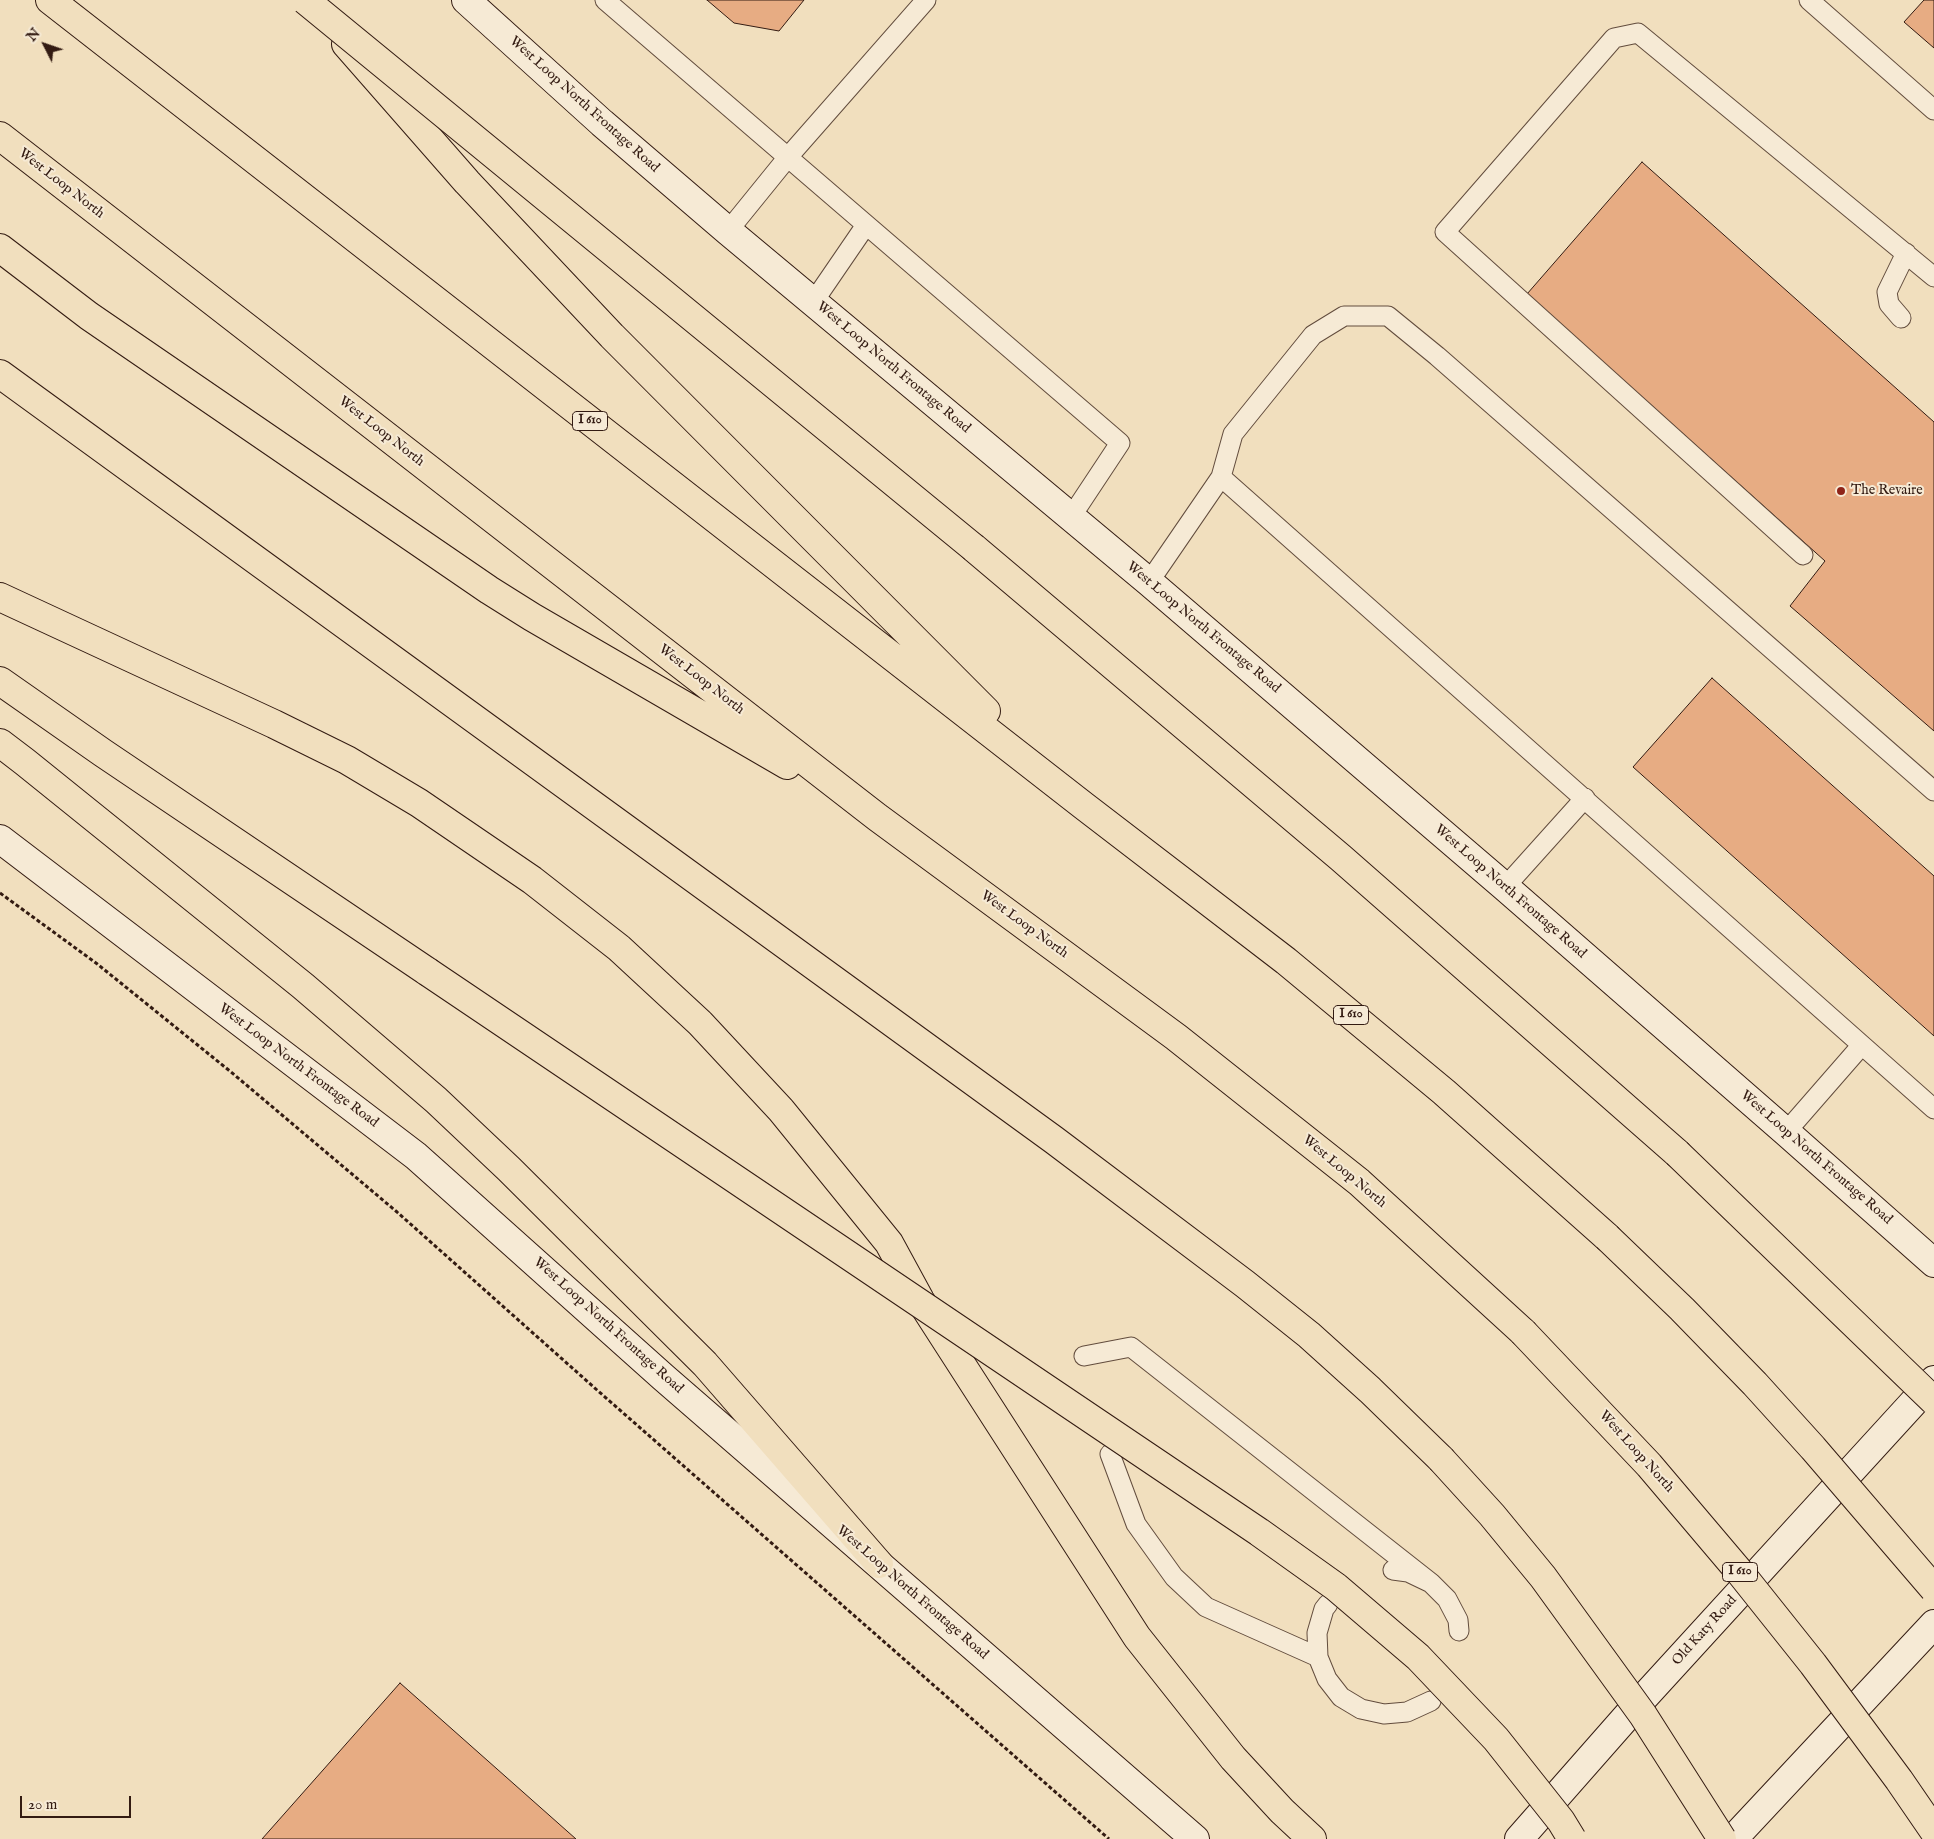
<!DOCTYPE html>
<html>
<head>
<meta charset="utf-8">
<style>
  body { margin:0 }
  #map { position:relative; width:1934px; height:1839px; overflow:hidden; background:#f1dfbe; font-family:"IM FELL English",serif }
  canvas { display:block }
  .north { position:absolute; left:20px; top:20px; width:50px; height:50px; -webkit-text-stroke:4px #f6ead5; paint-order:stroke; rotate:311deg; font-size:14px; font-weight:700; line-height:20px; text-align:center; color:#331b12 }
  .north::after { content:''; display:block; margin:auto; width:18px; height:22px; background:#331b12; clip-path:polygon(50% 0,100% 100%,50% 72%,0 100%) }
  .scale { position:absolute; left:20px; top:1796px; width:111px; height:22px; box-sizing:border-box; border:2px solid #331b12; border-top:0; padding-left:6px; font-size:15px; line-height:18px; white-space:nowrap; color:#331b12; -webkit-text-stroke:4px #f6ead5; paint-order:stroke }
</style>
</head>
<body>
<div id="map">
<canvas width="1934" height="1839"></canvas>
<div class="north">N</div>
<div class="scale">20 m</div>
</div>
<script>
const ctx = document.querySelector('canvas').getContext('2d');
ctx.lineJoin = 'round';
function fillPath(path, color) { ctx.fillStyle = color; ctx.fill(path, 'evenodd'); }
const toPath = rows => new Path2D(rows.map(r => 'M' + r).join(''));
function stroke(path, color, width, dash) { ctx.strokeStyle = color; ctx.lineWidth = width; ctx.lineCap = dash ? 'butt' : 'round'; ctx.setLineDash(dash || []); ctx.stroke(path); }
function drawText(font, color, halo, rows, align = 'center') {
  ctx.font = font + ' "IM FELL English",serif'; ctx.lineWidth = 4; ctx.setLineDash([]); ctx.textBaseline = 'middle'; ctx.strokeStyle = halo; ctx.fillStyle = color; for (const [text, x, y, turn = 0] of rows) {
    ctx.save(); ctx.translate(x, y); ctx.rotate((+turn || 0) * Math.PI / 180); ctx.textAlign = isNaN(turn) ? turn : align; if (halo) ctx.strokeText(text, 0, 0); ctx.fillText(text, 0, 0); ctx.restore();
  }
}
const building = toPath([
  [707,0,804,0,779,31,734,23,707,0],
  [1924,0,1934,0,1934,48,1904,22,1924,0],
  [1642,162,1934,422,1934,731,1790,606,1825,561,1527,294,1642,162],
  [1712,678,1934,876,1934,1036,1633,767,1712,678],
  [400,1683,576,1839,262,1839,400,1683]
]);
const path = toPath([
  [0,893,96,963,231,1072,397,1212,597,1390,1109,1839]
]);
const lane = toPath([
  [605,0,1120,443,1071,517],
  [1809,0,1934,110],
  [728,231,788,157,926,0],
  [814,301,866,225],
  [1901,318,1889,304,1887,292,1906,253],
  [1221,477,1934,1109],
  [1803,555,1445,232,1614,38,1638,33,1934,277],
  [1149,582,1221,477,1233,434,1313,335,1344,316,1388,316,1437,356,1934,791],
  [1505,887,1585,798],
  [1786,1132,1861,1046],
  [1084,1356,1131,1347,1431,1583],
  [1110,1454,1136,1524,1174,1577,1206,1607,1318,1657],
  [1393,1570,1408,1572,1431,1583,1447,1599,1458,1620,1459,1631],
  [1328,1604,1324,1609,1317,1633,1318,1657,1327,1679,1341,1697,1361,1709,1384,1714,1407,1712,1431,1701]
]);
const secondary = toPath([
  [466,0,602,123,728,231,1149,582,1505,887,1786,1132,1934,1263],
  [0,839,416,1156,663,1377,1195,1839],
  [1519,1839,1636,1706,1934,1380],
  [1733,1839,1934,1624]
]);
const highway = toPath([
  [50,0,1084,806,1286,961,1444,1092,1607,1237],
  [346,44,467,182,612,336,986,711],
  [0,136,877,817,1176,1037,1359,1182,1523,1332],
  [0,248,89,316,489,590,532,617,787,765],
  [0,374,1054,1140,1245,1284,1309,1335,1370,1390,1441,1459],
  [974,548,1341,858,1677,1153],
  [0,597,274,724,347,760,419,803,532,880,619,948,700,1023,781,1110,889,1243,920,1300,1137,1637,1233,1758,1282,1811,1312,1839],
  [0,681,103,753,428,972],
  [0,743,25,762,303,986,436,1100,509,1169,705,1364,879,1564]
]);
const highwayBridge = toPath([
  [305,0,974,548],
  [428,972,1259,1532,1336,1587,1418,1657,1496,1739,1561,1821,1572,1839],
  [1677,1153,1934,1401],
  [1607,1237,1682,1309,1755,1384,1813,1448,1934,1589],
  [1523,1332,1649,1465,1738,1570,1813,1664,1899,1780,1934,1831],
  [1441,1459,1492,1515,1543,1577,1643,1715,1722,1839]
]);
const markers = [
  [1841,491,5,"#8f2418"]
];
const shields = [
  [590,421,35],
  [1351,1015,35],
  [1740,1572,35]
];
const shieldNames = [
  ["I 610",590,421],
  ["I 610",1351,1015],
  ["I 610",1740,1572]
];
const streetNames = [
  ["West Loop North Frontage Road",584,105,42],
  ["West Loop North",61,184,38],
  ["West Loop North Frontage Road",893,368,40],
  ["West Loop North",381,432,38],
  ["West Loop North Frontage Road",1203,628,40],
  ["West Loop North",701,680,38],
  ["West Loop North Frontage Road",1510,892,41],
  ["West Loop North",1024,925,36],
  ["West Loop North Frontage Road",298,1066,37],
  ["West Loop North Frontage Road",1816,1158,41],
  ["West Loop North",1344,1172,40],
  ["West Loop North Frontage Road",608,1326,42],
  ["West Loop North",1636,1452,48],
  ["West Loop North Frontage Road",912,1593,41],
  ["Old Katy Road",1705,1631,-48]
];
const poiNames = [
  ["The Revaire",1851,491]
];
fillPath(building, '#e7ac83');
stroke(building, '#331b12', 1);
stroke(lane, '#624c3d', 21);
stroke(secondary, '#331b12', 30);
stroke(highway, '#331b12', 30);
stroke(path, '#331b12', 3, [4, 2.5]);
stroke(lane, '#f6ead5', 19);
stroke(secondary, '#f6ead5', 28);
stroke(highway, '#f1dfbe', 28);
stroke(highwayBridge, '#331b12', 30, []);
stroke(highwayBridge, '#f1dfbe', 28);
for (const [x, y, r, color] of markers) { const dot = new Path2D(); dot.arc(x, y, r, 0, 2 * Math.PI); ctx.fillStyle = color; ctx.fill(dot); stroke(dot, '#f6ead5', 2); }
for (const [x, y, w] of shields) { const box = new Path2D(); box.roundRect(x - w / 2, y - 9.5, w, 19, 4); ctx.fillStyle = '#f6ead5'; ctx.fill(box); stroke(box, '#331b12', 1); }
drawText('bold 12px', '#331b12', null, shieldNames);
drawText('14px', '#331b12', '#f6ead5', streetNames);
drawText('14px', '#331b12', '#f6ead5', poiNames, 'left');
</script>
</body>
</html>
